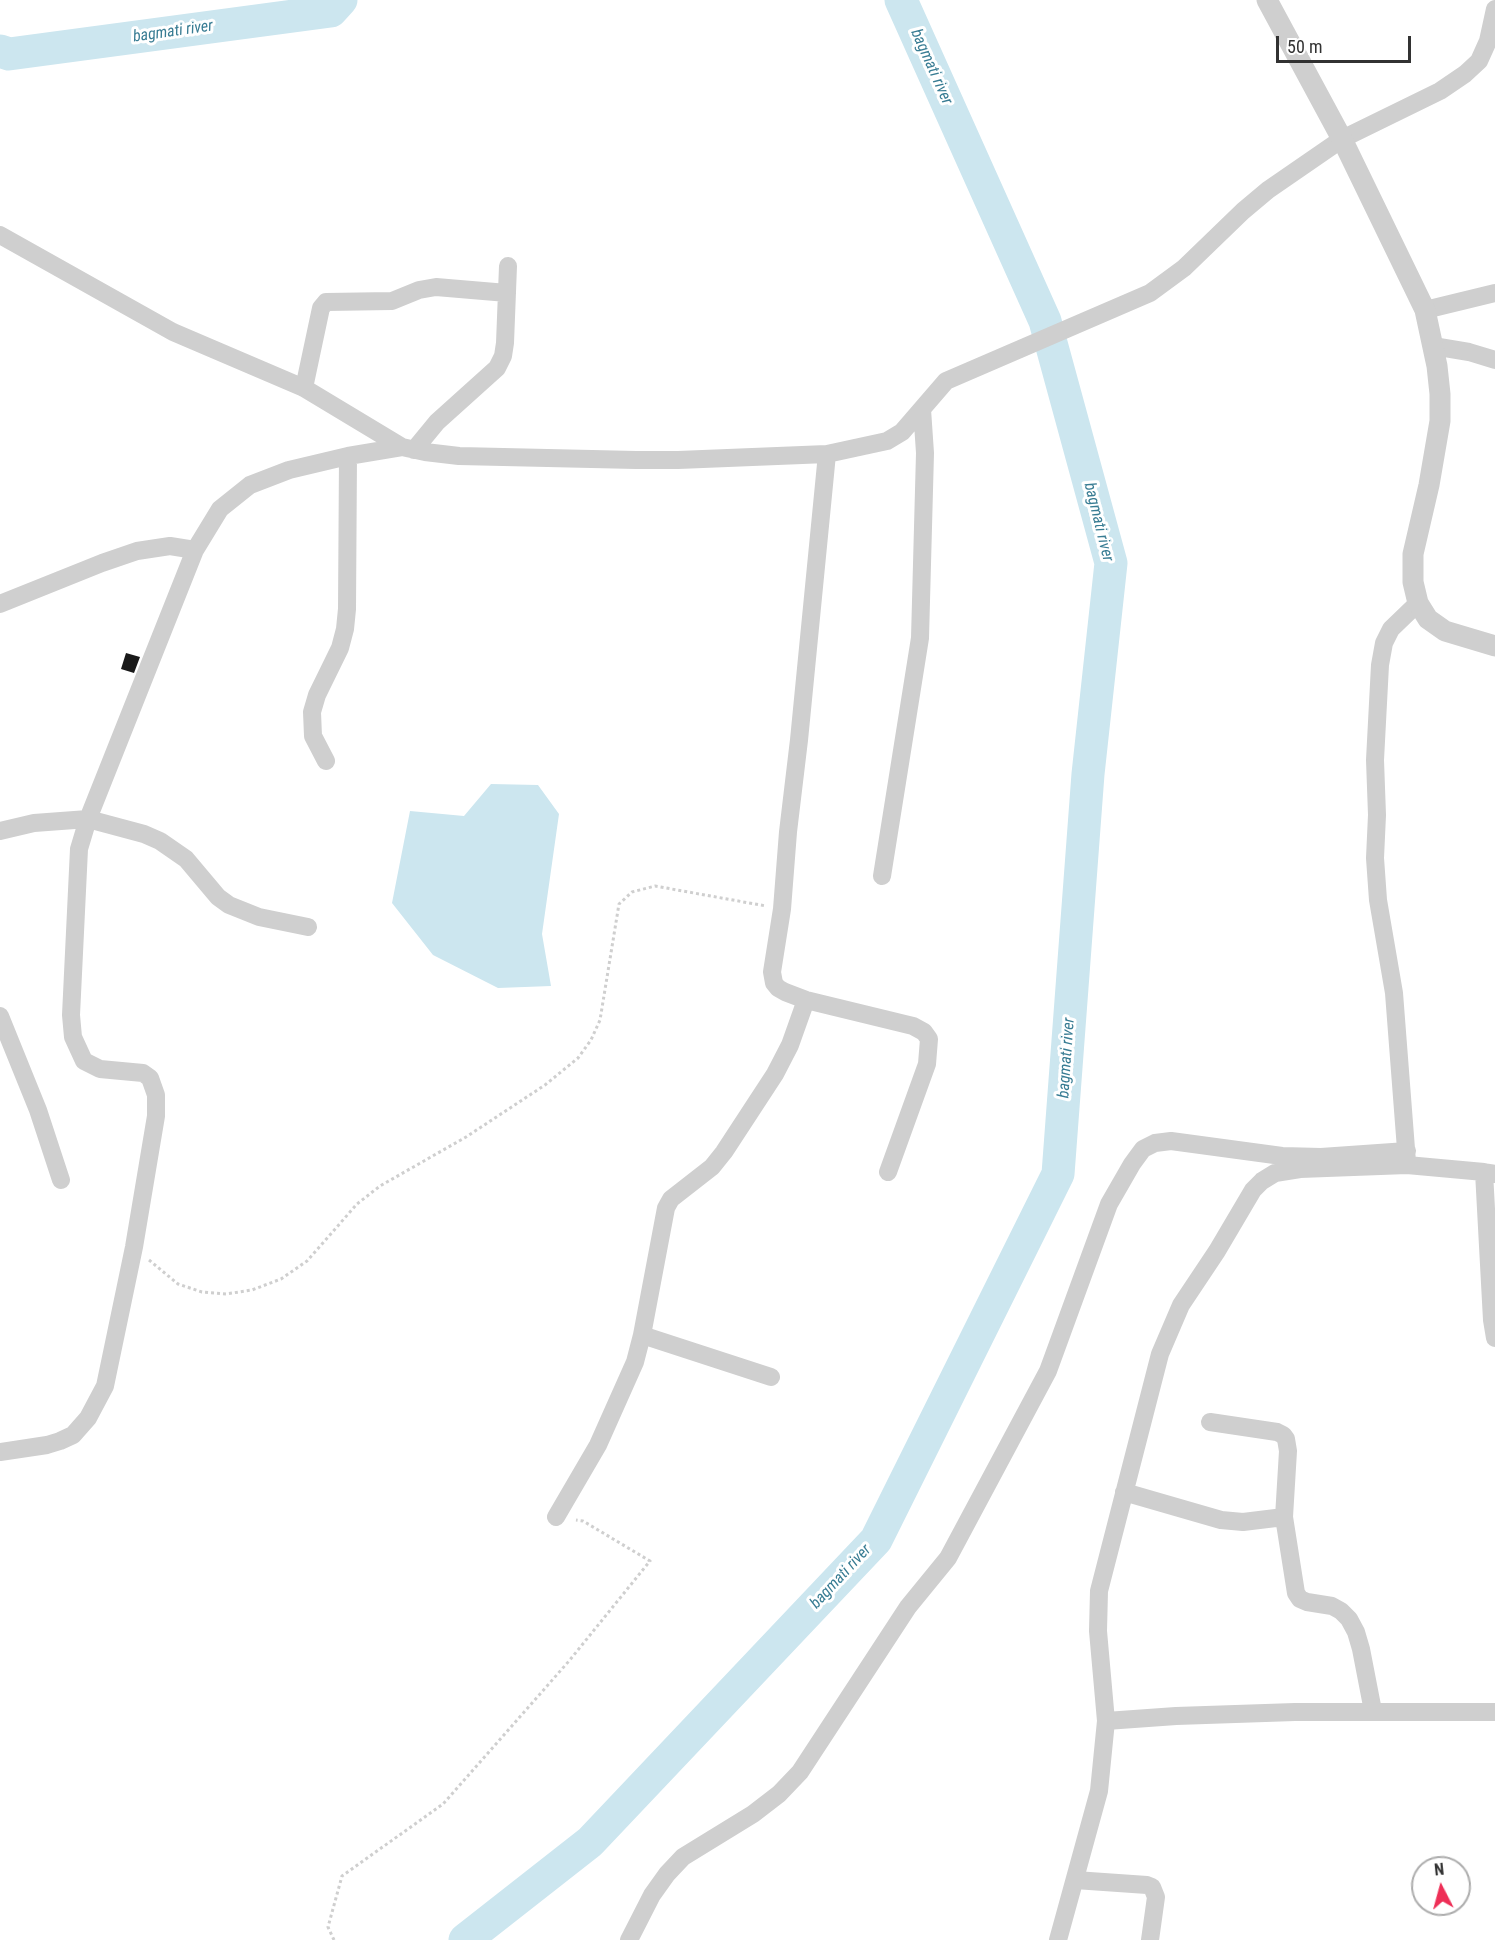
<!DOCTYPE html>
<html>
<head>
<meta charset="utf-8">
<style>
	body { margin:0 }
	#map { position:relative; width:1495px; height:1940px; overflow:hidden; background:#fff; font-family:"Roboto Condensed",sans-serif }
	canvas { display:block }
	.north { position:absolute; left:1411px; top:1856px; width:60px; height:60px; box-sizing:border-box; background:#fff; border:2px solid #adadad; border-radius:50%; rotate:354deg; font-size:16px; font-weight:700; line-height:24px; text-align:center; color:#323232 }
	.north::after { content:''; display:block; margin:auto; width:21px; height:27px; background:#ee2f57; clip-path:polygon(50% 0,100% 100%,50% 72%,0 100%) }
	.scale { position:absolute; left:1276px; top:36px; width:135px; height:27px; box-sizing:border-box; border:3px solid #323232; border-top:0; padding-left:8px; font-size:18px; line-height:21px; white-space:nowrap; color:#323232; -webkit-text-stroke:4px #fff; paint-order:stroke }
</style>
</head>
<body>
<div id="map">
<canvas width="1495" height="1940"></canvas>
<div class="north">N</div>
<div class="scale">50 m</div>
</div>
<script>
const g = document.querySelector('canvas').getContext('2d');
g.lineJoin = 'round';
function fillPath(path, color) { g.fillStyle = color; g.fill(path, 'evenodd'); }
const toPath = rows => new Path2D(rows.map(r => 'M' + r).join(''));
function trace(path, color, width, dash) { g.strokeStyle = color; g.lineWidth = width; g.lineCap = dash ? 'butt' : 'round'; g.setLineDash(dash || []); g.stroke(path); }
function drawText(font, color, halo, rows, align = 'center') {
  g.font = font + ' "Roboto Condensed",sans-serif'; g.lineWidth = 6; g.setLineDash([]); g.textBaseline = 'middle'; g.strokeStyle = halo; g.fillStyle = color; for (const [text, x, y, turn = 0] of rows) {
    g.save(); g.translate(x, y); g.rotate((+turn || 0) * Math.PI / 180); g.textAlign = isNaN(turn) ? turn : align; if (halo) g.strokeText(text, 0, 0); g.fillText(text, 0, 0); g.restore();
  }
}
fillPath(toPath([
	[491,784,538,785,559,814,542,934,551,986,498,988,433,955,392,903,410,811,464,816]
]), '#cce6ef');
trace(toPath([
	[0,51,9,54,331,11,341,0],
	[465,1940,590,1842,876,1540,1058,1174,1088,774,1111,563,1045,321,901,0]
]), '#cce6ef', 33);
fillPath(toPath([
	[126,653,140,657,134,673,121,669]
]), '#191919');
trace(toPath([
	[149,1260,178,1284,202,1292,226,1294,252,1290,281,1279,307,1261,357,1204,380,1186,466,1137,545,1085,578,1058,591,1040,600,1020,619,904,632,892,655,886,766,906],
	[334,1940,328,1927,342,1876,443,1804,569,1661,650,1561,583,1521,576,1520]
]), '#cfcfcf', 3, [3, 3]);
trace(toPath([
	[0,235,173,332,304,388,402,447,425,452,459,456,636,460,678,460,827,454,887,441,902,432,946,381,1150,293,1184,268,1243,211,1268,190,1342,139,1440,91,1465,74,1479,61,1488,41,1495,9],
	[1425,310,1495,293],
	[1433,346,1469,352,1495,360],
	[304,388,321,308,326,302,392,301,419,290,436,287,507,293],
	[414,450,437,422,497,368,503,356,505,343,508,266],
	[827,454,799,740,788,832,782,909,772,972,774,983,778,988,785,992,806,1000,913,1026,924,1032,929,1039,927,1064,888,1172],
	[0,604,102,563,137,551,170,546,195,550],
	[326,761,313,736,312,712,317,695,340,648,345,629,347,609,348,456],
	[0,831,34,823,88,819,144,834,160,841,186,859,218,897,229,905,259,917,308,927],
	[882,876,920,638,925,453,922,409],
	[0,1016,38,1110,61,1180],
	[1407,1162,1394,993,1378,900,1375,858,1377,815,1375,760,1380,665,1384,643,1391,629,1418,603],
	[1484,1172,1492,1320,1495,1338],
	[642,1335,771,1377],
	[1210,1422,1277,1432,1283,1435,1286,1439,1288,1451,1284,1517,1296,1593,1300,1599,1307,1602,1332,1606,1341,1611,1349,1619,1356,1632,1361,1649,1373,1711],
	[0,1452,47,1445,60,1441,73,1435,88,1418,105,1386,134,1247,156,1116,156,1095,150,1078,143,1073,100,1069,84,1061,73,1037,71,1015,79,849,88,819,195,550,220,509,250,485,289,470,348,456,402,447],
	[1124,1492,1221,1520,1243,1522,1284,1517],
	[556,1517,598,1445,635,1362,642,1335,666,1208,671,1199,712,1167,724,1152,775,1074,790,1045,806,1000],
	[1106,1721,1176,1716,1295,1712,1495,1712],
	[1075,1880,1147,1885,1152,1887,1156,1897,1150,1940],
	[629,1940,652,1895,667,1874,683,1857,753,1814,779,1794,800,1772,908,1607,948,1558,1048,1371,1109,1204,1132,1164,1143,1149,1155,1143,1171,1141,1282,1156,1321,1157,1407,1151],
	[1058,1940,1099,1791,1106,1721,1098,1631,1099,1591,1160,1354,1181,1305,1217,1251,1253,1190,1262,1181,1275,1173,1300,1169,1407,1165,1484,1172,1495,1174]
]), '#cfcfcf', 18);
trace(toPath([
	[1267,0,1342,139,1425,310,1437,366,1440,394,1440,421,1429,485,1413,554,1413,582,1418,603,1428,619,1445,631,1495,646]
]), '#cfcfcf', 21);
drawText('italic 16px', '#387c93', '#fff', [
	["bagmati river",173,32,-8],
	["bagmati river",931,67,66],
	["bagmati river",1098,522,76],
	["bagmati river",1067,1058,-86],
	["bagmati river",841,1577,-47]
]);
</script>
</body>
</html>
